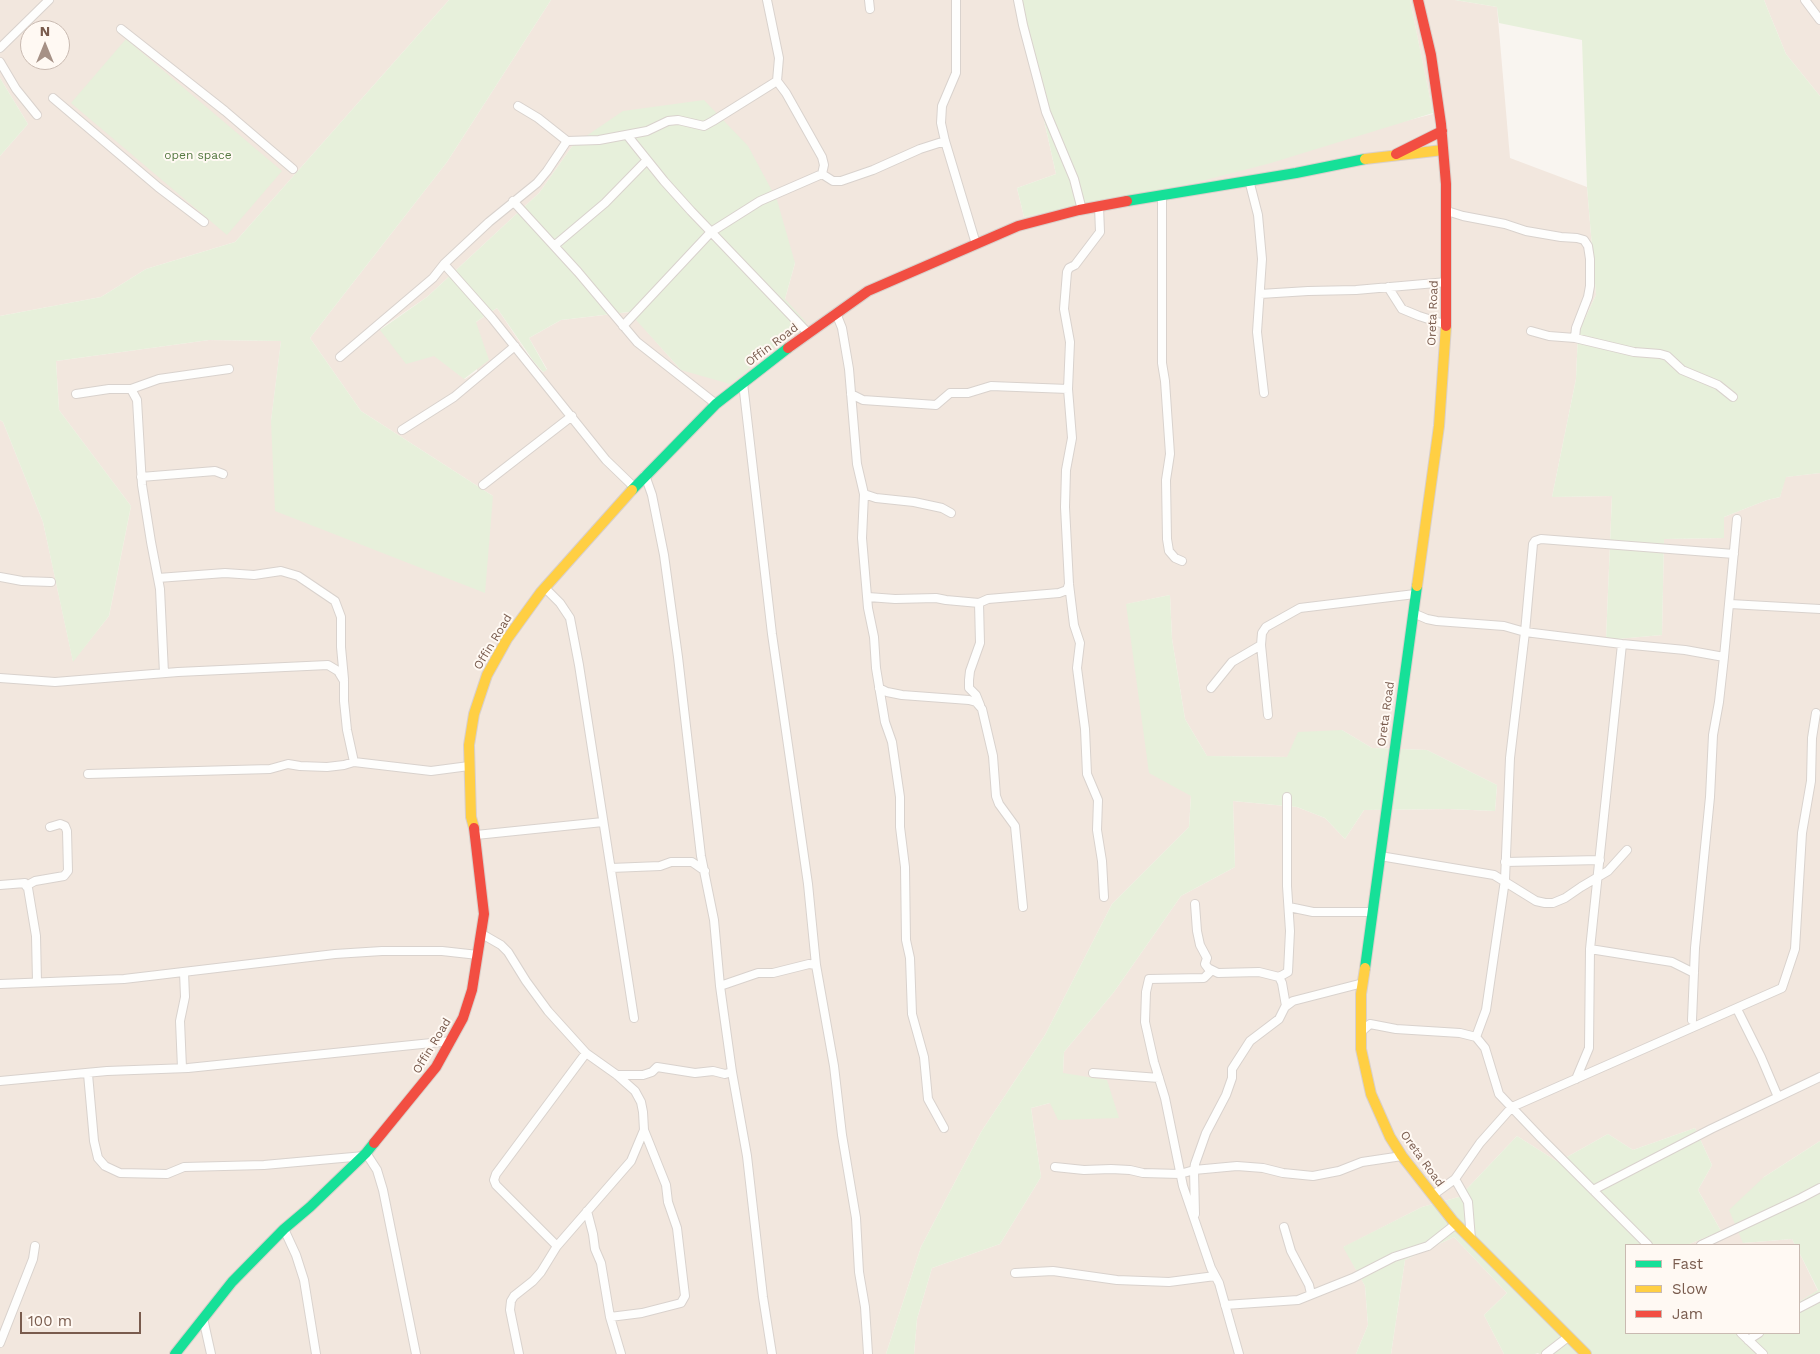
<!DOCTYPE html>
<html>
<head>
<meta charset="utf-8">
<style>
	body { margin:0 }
	#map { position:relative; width:1820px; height:1354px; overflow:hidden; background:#f9f5f0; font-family:"Work Sans",sans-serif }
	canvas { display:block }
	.legend { position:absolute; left:1625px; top:1244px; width:175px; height:90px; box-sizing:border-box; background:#fff9f3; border:1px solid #c9bab1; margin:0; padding:6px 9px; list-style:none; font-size:15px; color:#795b4d }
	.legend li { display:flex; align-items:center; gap:10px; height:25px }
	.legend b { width:25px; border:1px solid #c9bab1 }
	.north { position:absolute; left:20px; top:20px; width:50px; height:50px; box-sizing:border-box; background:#fff9f3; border:1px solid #c9bab1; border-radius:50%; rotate:0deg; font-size:14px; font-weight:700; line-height:20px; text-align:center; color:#795b4d }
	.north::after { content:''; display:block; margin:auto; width:18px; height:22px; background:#a69186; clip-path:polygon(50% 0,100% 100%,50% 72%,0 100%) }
	.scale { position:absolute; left:20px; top:1312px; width:121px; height:22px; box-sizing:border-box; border:2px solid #795b4d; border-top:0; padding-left:6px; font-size:15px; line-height:18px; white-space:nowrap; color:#795b4d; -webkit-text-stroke:4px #fff9f3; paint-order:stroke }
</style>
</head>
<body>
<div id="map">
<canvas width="1820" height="1354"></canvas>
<ul class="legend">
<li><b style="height:6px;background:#16e098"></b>Fast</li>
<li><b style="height:6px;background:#ffcf43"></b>Slow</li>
<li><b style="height:6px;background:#f24e42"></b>Jam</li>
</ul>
<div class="north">N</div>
<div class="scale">100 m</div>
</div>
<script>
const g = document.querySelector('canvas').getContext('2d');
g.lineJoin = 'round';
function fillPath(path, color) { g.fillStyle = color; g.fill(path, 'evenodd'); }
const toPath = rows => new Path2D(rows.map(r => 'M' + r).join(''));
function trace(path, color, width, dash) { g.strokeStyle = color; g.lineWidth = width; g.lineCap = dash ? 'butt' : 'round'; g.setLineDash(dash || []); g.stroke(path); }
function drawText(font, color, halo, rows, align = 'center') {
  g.font = font + ' "Work Sans",sans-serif'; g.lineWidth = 4; g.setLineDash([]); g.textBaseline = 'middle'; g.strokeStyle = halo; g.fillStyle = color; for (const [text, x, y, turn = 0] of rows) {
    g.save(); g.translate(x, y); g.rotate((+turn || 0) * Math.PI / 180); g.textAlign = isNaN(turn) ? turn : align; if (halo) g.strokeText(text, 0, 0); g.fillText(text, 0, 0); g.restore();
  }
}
fillPath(toPath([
	[0,0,449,0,235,242,146,269,101,297,0,316,0,156,28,124,0,78],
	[30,30,60,30,60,60,30,60],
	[551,0,1020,0,1020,12,1056,174,1017,188,1024,217,1433,114,1410,0,1455,0,1497,7,1510,158,1587,187,1596,295,1578,333,1576,379,1552,497,1612,496,1606,640,1662,635,1664,539,1724,538,1724,517,1767,500,1780,497,1785,477,1820,473,1820,1141,1764,1177,1743,1243,1792,1239,1795,1245,1687,1245,1721,1231,1698,1190,1712,1165,1695,1128,1633,1150,1608,1134,1558,1162,1517,1136,1459,1197,1422,1207,1344,1247,1365,1286,1368,1325,1356,1354,914,1354,917,1319,932,1268,1000,1244,1041,1177,1031,1108,1050,1103,1063,1073,1064,1052,1114,992,1181,896,1235,867,1233,801,1297,807,1325,818,1345,839,1364,810,1449,809,1495,811,1497,785,1427,750,1372,748,1342,730,1287,757,1207,756,1185,719,1172,639,1170,595,1127,604,1191,796,1189,827,1112,904,1045,1035,981,1132,921,1247,886,1354,0,1354,0,420,3,422,43,522,73,661,109,616,131,506,59,410,56,361,209,340,281,341,271,421,493,496,361,411,310,338,447,162],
	[573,145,795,263,785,299,681,370,630,312,561,320,529,338,547,369,543,372,533,362,497,308,476,322,477,371,465,379,434,355,380,329,427,297,539,193],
	[1764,0,1820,0,1820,96,1786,54],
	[1454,1237,1507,1293,1484,1315,1504,1354,1391,1354,1405,1260],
	[1799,1252,1818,1291,1799,1302]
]), '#f2e7de');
fillPath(toPath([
	[449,0,551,0,447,162,310,338,361,411,493,496,485,593,275,511,271,421,281,341,209,340,56,361,59,410,131,506,109,616,73,662,43,522,3,422,0,420,0,316,101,297,146,269,235,242],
	[1020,0,1410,0,1433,113,1271,163,1194,183,1024,217,1017,188,1056,174,1020,12],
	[1455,0,1764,0,1786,54,1820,96,1820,473,1786,477,1780,497,1767,500,1724,517,1724,538,1664,539,1662,635,1606,640,1612,496,1552,497,1576,379,1578,333,1596,295,1587,187,1582,40,1499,23,1497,7],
	[126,39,282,171,227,235,71,103],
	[0,78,28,124,0,156],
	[704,100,748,146,777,200,795,263,785,299,806,322,730,384,681,370,629,312,561,320,529,338,547,370,543,372,534,362,497,308,476,322,489,360,464,379,434,356,406,364,380,330,427,297,539,193,573,145,623,111],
	[1170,595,1172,639,1185,719,1207,756,1287,757,1298,732,1342,730,1372,748,1427,750,1497,785,1495,811,1449,809,1364,810,1345,839,1325,818,1297,807,1233,801,1235,867,1181,896,1114,992,1064,1052,1063,1073,1107,1080,1119,1118,1058,1120,1050,1103,1031,1108,1041,1177,1000,1244,932,1268,917,1319,914,1354,886,1354,921,1247,981,1132,1045,1035,1112,904,1189,827,1191,796,1149,773,1126,604],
	[1695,1128,1712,1165,1698,1190,1721,1231,1687,1245,1626,1245,1626,1333,1799,1333,1799,1302,1818,1290,1799,1252,1799,1245,1795,1245,1792,1239,1743,1243,1729,1210,1764,1177,1820,1141,1820,1354,1539,1354,1538,1353,1535,1354,1504,1354,1484,1315,1507,1293,1454,1237,1405,1260,1391,1354,1356,1354,1368,1325,1365,1286,1343,1247,1422,1207,1459,1197,1517,1136,1558,1162,1608,1134,1633,1150]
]), '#e7f0db');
const street = toPath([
	[869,0,870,9],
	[956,0,956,73,942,106,941,123,945,141,976,244],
	[1018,0,1023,25,1046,112,1074,179,1082,210],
	[1805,0,1820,20],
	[121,29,225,111,293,169],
	[0,48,49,0],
	[0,62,16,89,37,115],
	[53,98,158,187,204,222],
	[518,106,538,118,567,141,599,140,647,131,668,121,678,120,704,126,713,121,777,81],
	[627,135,664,181,691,211,808,333],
	[822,174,833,181,841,181,873,170,920,149,945,141],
	[1249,180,1258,215,1262,259,1257,332,1264,393],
	[1162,195,1162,363,1165,381,1170,454,1166,480,1167,539,1169,551,1175,558,1182,561],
	[513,201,578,272,637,342,716,404],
	[1099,206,1100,232,1075,265,1069,268,1067,272,1064,309,1070,342,1068,389,1072,438,1066,470,1065,507,1069,584,1074,625,1080,643,1077,668,1085,729,1087,774,1098,800,1097,830,1102,861,1104,897],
	[1447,211,1463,216,1505,224,1526,231,1561,237,1577,238,1584,240,1588,246,1590,259,1590,286,1588,297,1576,328,1575,338],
	[554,246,605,203,647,160],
	[444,264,492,318,606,460,634,487],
	[1388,287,1402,309,1419,316,1447,325],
	[1260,294,1308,291,1356,290,1447,282],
	[836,313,842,328,849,369,857,464,864,494,862,538,868,608,874,637,876,668,885,722,892,742,900,797,900,827,905,867,906,940,910,958,912,1014,924,1057,928,1099,944,1128],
	[623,326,711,232,760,201,822,174,824,165,822,157,786,93,777,81,779,58,767,0],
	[1531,331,1549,336,1575,338,1634,352,1660,354,1667,356,1682,370,1718,385,1733,397],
	[340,357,433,278,444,264,489,222,537,183,547,171,567,141],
	[743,383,772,634,808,884,816,965,834,1066,842,1135,856,1218,859,1272,865,1307,868,1354],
	[131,389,159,379,229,369],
	[76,394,109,389,131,389,137,400,142,485,151,542,160,589,164,673],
	[851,394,863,400,936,405,950,393,968,393,991,386,1068,389],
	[402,430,454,397,515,346],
	[645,475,652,495,664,555,678,657,701,856,714,920,720,986],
	[141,477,215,471,223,474],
	[483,485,572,416],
	[864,494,876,498,914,502,942,508,951,513],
	[0,577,22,581,51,582],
	[158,578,225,573,254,575,281,571,298,576,335,601,341,617,341,647,344,679],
	[545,588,560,603,570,618,579,665,634,1018],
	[868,597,895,599,936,598,946,600,979,603,988,599,1059,593,1067,590,1069,584],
	[979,603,980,643,970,671,969,680,969,688,976,695,980,705],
	[1730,604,1820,609],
	[1413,613,1427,619,1437,621,1504,626,1525,632,1622,644,1685,650,1724,657],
	[0,678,55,682,178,672,328,665,338,671,344,681,344,701,347,730,354,762],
	[879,688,887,692,902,695,969,700,976,702,982,709,993,756,996,796,999,804,1015,826,1023,907],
	[1211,688,1232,662,1261,645],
	[1268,715,1261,645,1262,633,1266,627,1300,608,1415,594],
	[88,774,270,769,288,764,300,766,327,767,344,765,354,762,431,771,469,766],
	[476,835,603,822],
	[1380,856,1494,875,1536,901,1545,903,1553,903,1565,898,1581,887,1608,871,1627,850],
	[1505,862,1600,860],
	[611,868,660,866,671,862,692,862,705,871],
	[0,885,25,883,28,888,36,936,37,982],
	[26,886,35,881,64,876,68,871,67,831,65,826,60,824,50,827],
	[1195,904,1197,931,1200,945,1207,958,1205,964,1208,968,1218,973,1259,972,1279,977,1282,983,1286,1006],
	[1289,907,1313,912,1372,912],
	[482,934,501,945,508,952,526,981,548,1011,586,1053,617,1075,635,1091,641,1102,643,1112,644,1130,631,1161,557,1246,541,1272,533,1281,514,1296,511,1301,510,1310,519,1354],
	[1590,949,1672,962,1694,973],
	[1211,971,1204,978,1149,979,1146,992,1145,1022,1154,1062,1165,1098,1183,1186,1211,1268,1219,1283,1239,1354],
	[1279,977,1288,972,1290,931,1287,886,1287,797],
	[0,984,124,979,335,954,382,951,442,951,478,955],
	[1737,1009,1761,1057,1778,1097],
	[1692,1020,1695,948,1710,797,1713,735,1719,702,1724,657,1737,519],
	[1361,1032,1370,1024,1396,1029,1460,1033,1476,1037,1485,1048,1499,1094,1541,1138,1648,1245],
	[1476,1037,1486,1010,1505,880,1510,758,1525,632,1533,544,1535,541,1541,539,1734,554],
	[182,1068,180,1021,185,997,184,972],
	[732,1072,720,986,758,973,773,973,809,964,816,965],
	[1093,1073,1159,1078],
	[88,1074,94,1141,98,1158,105,1166,120,1173,167,1174,184,1167,264,1165,364,1156],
	[617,1075,643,1075,652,1072,657,1067,695,1073,713,1071,725,1074,732,1072,747,1156,763,1297,772,1354],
	[1576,1079,1589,1048,1590,949,1622,644],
	[0,1081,107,1071,188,1068,451,1041],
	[366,1153,377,1170,383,1190,416,1354],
	[1055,1167,1084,1170,1111,1169,1130,1170,1143,1173,1180,1174,1194,1170,1237,1166,1263,1168,1283,1173,1313,1176,1339,1171,1362,1162,1402,1156],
	[1455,1179,1468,1202,1471,1239],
	[1593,1190,1711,1129,1820,1077],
	[1433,1195,1455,1179,1480,1143,1512,1107,1782,988,1795,949,1802,833,1811,781,1812,738,1816,713],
	[587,1211,593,1234,595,1249,601,1263,610,1317,621,1354],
	[1195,1214,1194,1170,1195,1164,1206,1133,1226,1095,1232,1078,1232,1069,1250,1041,1279,1019,1285,1007,1293,1001,1363,983],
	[1284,1227,1291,1251,1309,1285,1311,1294],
	[284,1229,296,1255,304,1280,316,1354],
	[1701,1245,1801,1198,1820,1188],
	[557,1246,496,1185,494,1180,496,1174,586,1053],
	[1015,1273,1053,1271,1117,1280,1169,1282,1215,1276],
	[1225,1305,1298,1300,1353,1278,1394,1257,1428,1246,1456,1224],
	[1799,1308,1820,1297],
	[610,1317,642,1313,681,1303,685,1296,677,1228,668,1202,666,1185,644,1130],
	[203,1318,211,1354],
	[1741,1333,1763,1354],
	[1748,1340,1759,1333],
	[0,1343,33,1259,35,1246],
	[1546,1354,1568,1337]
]);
const fast = toPath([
	[1127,201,1296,173,1365,159],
	[632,490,716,404,788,348],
	[1365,968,1417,586],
	[175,1354,232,1282,284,1229,310,1207,366,1153,374,1143]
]);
const slow = toPath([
	[1365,159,1443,150],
	[1417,586,1439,426,1446,326],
	[474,828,471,817,469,745,474,714,487,675,507,639,541,592,632,490],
	[1365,968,1361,994,1361,1049,1371,1094,1390,1137,1402,1156,1453,1221,1586,1354]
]);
const jam = toPath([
	[1418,0,1431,55,1441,124,1446,184,1446,326],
	[1396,154,1442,131],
	[788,348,868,291,1018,226,1079,210,1127,201],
	[374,1143,436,1067,463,1018,472,990,484,914,474,828]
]);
trace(street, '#d9d2cd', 10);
trace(fast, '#d9d0cb', 12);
trace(slow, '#d9d0cb', 12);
trace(jam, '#d9d0cb', 12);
trace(street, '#fefefd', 8);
trace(fast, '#16e098', 10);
trace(slow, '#ffcf43', 10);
trace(jam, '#f24e42', 10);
drawText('12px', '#557942', '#fff9f3', [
	["open space",198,155]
]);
drawText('12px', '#795b4d', '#fff9f3', [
	["Oreta Road",1433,313,-88],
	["Offin Road",772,345,-37],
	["Offin Road",493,642,-59],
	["Oreta Road",1386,714,-82],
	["Offin Road",432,1046,-59],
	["Oreta Road",1422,1159,54]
]);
</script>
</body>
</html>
